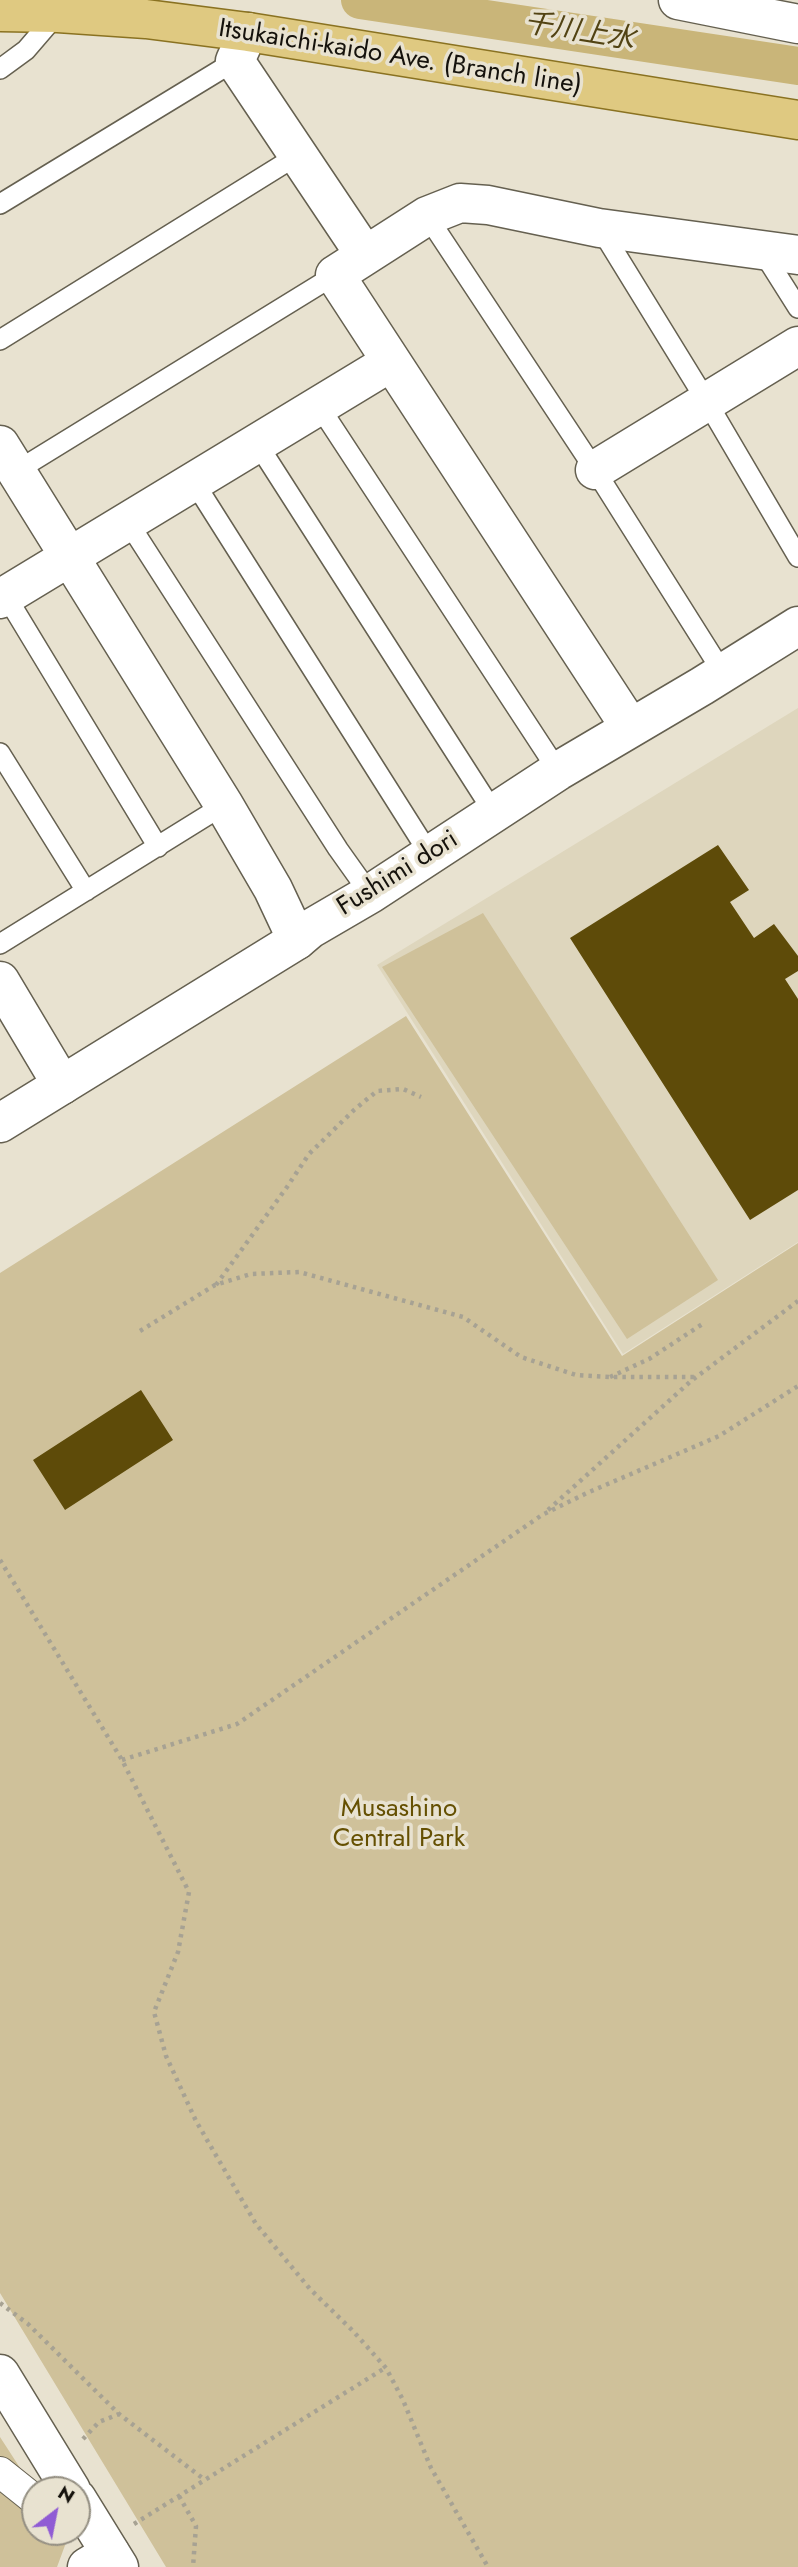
<!DOCTYPE html>
<html>
<head>
<meta charset="utf-8">
<style>
	body { margin:0 }
	#map { position:relative; width:798px; height:2567px; overflow:hidden; background:#e8e2d0; font-family:Jost,sans-serif }
	canvas { display:block }
	.north { position:absolute; left:21px; top:2476px; width:70px; height:70px; box-sizing:border-box; background:#e8e2d0; border:2px solid #948f82; border-radius:50%; rotate:32deg; font-size:19px; font-weight:700; line-height:28px; text-align:center; color:#15120c }
	.north::after { content:''; display:block; margin:auto; width:24px; height:32px; background:#905bd4; clip-path:polygon(50% 0,100% 100%,50% 72%,0 100%) }
</style>
</head>
<body>
<div id="map">
<canvas width="798" height="2567"></canvas>
<div class="north">N</div>
</div>
<script>
const g = document.querySelector('canvas').getContext('2d');
g.lineJoin = 'round';
function fillPath(path, color) { g.fillStyle = color; g.fill(path, 'evenodd'); }
const toPath = rows => new Path2D(rows.map(r => 'M' + r).join(''));
function trace(path, color, width, dash) { g.strokeStyle = color; g.lineWidth = width; g.lineCap = dash ? 'butt' : 'round'; g.setLineDash(dash || []); g.stroke(path); }
function drawText(font, color, halo, rows, align = 'center') {
  g.font = font + ' Jost,"Noto Sans JP",sans-serif'; g.lineWidth = 7; g.setLineDash([]); g.textBaseline = 'middle'; g.strokeStyle = halo; g.fillStyle = color; for (const [text, x, y, turn = 0] of rows) {
    g.save(); g.translate(x, y); g.rotate((+turn || 0) * Math.PI / 180); g.textAlign = isNaN(turn) ? turn : align; if (halo) g.strokeText(text, 0, 0); g.fillText(text, 0, 0); g.restore();
  }
}
fillPath(toPath([
	[798,708,798,1242,623,1354,377,965]
]), '#ded6bd');
fillPath(toPath([
	[483,913,718,1280,627,1339,382,967],
	[406,1016,622,1356,798,1243,798,2567,166,2567,0,2293,0,1273],
	[0,2437,35,2491,35,2532,62,2532,67,2540,57,2567,0,2567]
]), '#cfc19a');
trace(toPath([
	[360,0,798,66]
]), '#c9b579', 38);
fillPath(toPath([
	[718,845,749,890,730,902,754,938,774,924,798,956,798,971,785,979,798,999,798,1190,750,1220,570,938],
	[141,1390,173,1440,65,1510,33,1460]
]), '#5e4b09');
const service = toPath([
	[0,69,26,50,57,14],
	[0,204,235,61],
	[427,216,595,470,723,673],
	[600,228,707,402,798,557],
	[762,251,798,308],
	[0,340,298,155],
	[319,406,558,771],
	[257,443,494,813],
	[10,475,335,275],
	[194,482,430,855],
	[128,522,338,849,370,894],
	[6,596,158,847],
	[0,753,86,891],
	[0,944,224,805]
]);
const pedestrian = toPath([
	[0,2472,35,2500]
]);
const minor = toPath([
	[678,0,798,24],
	[248,32,235,61,365,255],
	[0,445,224,805,273,889,297,940],
	[595,470,798,346],
	[0,599,391,362],
	[630,727,335,275,427,216,460,203,488,205,599,228,798,255],
	[0,981,62,1085],
	[87,2567,110,2553]
]);
const tertiary = toPath([
	[0,1123,297,940,310,929,370,894,558,771,702,686,798,626],
	[0,2374,71,2490],
	[77,2499,119,2567]
]);
const primary = toPath([
	[0,12,58,13,146,19,248,32,798,120]
]);
trace(service, '#656050', 22);
trace(pedestrian, '#656050', 32);
trace(minor, '#656050', 41);
trace(tertiary, '#656050', 41);
trace(primary, '#8a7221', 41);
trace(toPath([
	[216,1285,287,1187,309,1154,354,1110,377,1091,403,1089,421,1097],
	[140,1331,215,1285,251,1274,299,1272,463,1317,521,1357,576,1375,609,1377,697,1377],
	[610,1377,649,1359,704,1323],
	[548,1510,691,1381,798,1301],
	[0,1560,122,1760,189,1892,178,1952,154,2012,166,2056,196,2121,256,2224,310,2289,353,2331,386,2368,403,2400,431,2468,488,2567],
	[122,1760,237,1724,542,1515,587,1493,719,1436,798,1386],
	[0,2303,28,2324,119,2414,205,2480],
	[83,2439,99,2422,119,2414],
	[179,2496,196,2526,193,2567],
	[134,2524,385,2368]
]), '#a7a293', 4.5, [3.5, 5]);
trace(service, '#fff', 19);
trace(pedestrian, '#fff', 30);
trace(minor, '#fff', 38);
trace(tertiary, '#fff', 38);
trace(primary, '#dfc981', 38);
drawText('26px', '#15120c', '#e8e2d0', [
	["Itsukaichi-kaido Ave. (Branch line)",400,58,9],
	["Fushimi dori",398,874,-32]
]);
drawText('26px', '#655002', '#e8e2d0', [
	["Musashino",399,1810],
	["Central Park",399,1840]
]);
drawText('italic 28px', '#524313', '#e8e2d0', [
	["千川上水",579,33,9]
]);
</script>
</body>
</html>
